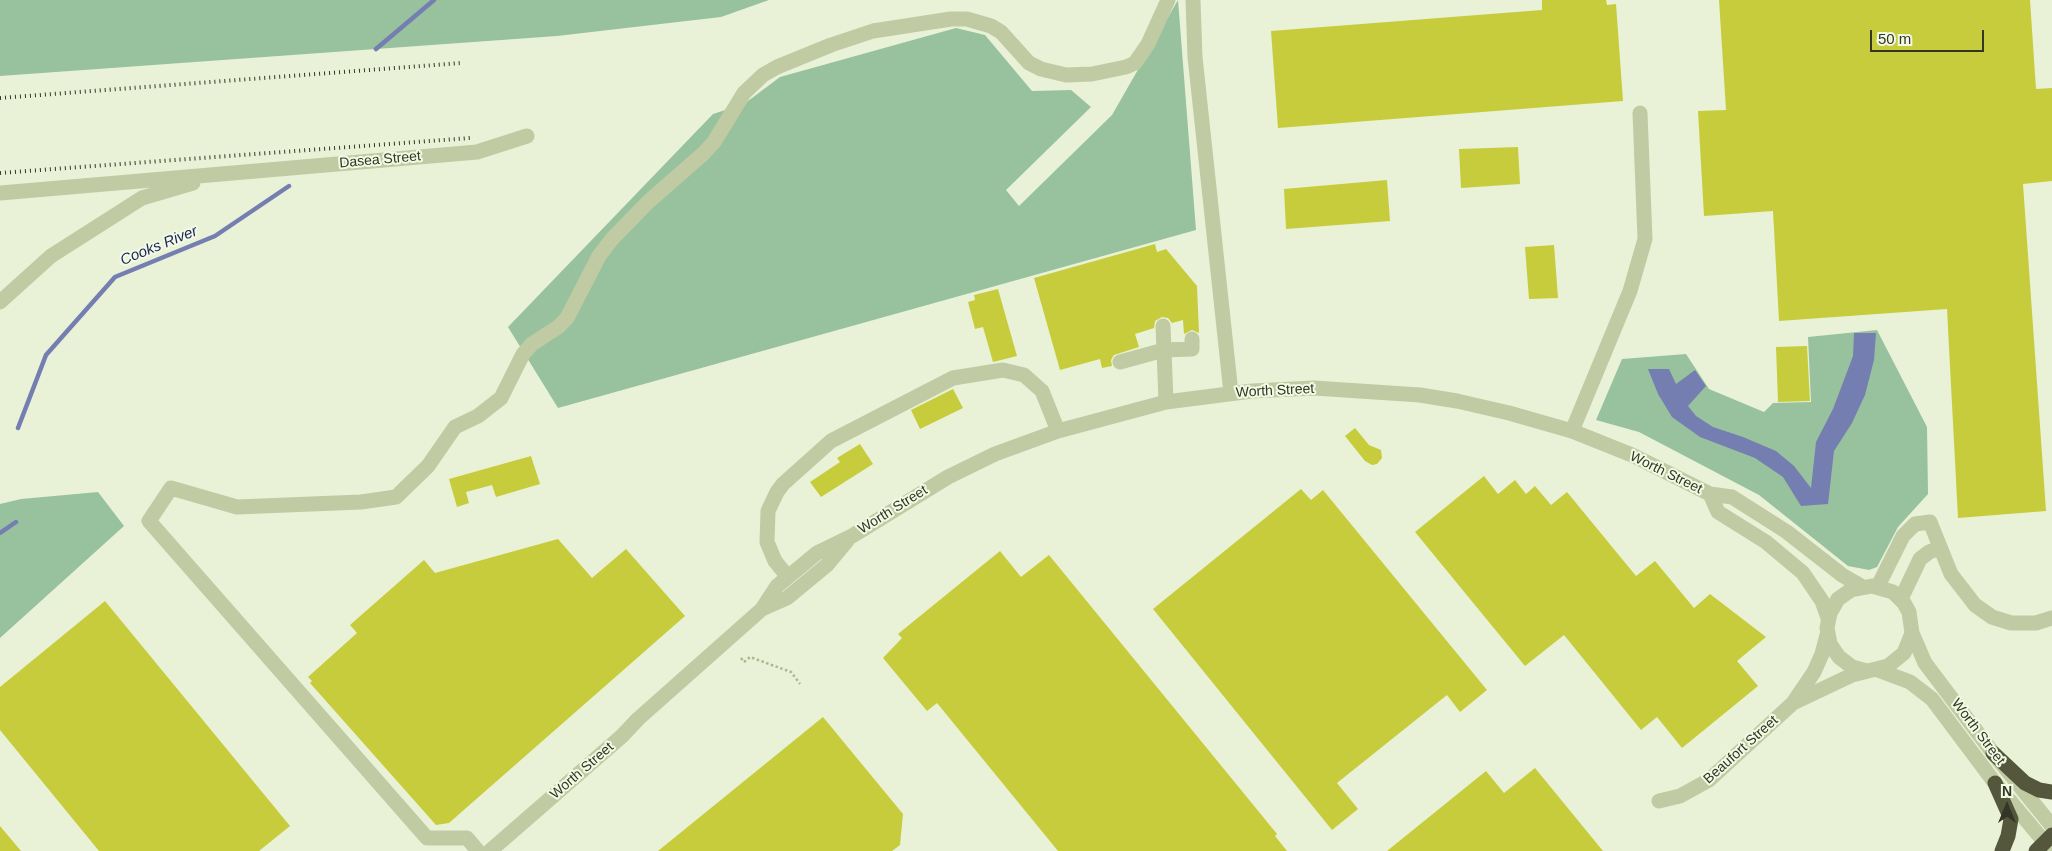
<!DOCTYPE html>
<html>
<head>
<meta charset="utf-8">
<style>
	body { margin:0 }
	#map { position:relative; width:2052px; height:851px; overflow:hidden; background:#e9f2d7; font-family:Arial,sans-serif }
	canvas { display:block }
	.north { position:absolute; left:1982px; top:781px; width:50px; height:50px; -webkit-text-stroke:4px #f2fae4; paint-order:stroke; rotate:0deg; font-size:14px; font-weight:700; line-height:20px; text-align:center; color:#333525 }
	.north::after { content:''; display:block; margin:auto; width:18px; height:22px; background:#333525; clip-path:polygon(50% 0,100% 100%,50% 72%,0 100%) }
	.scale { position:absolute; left:1870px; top:30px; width:114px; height:22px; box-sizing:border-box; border:2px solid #333525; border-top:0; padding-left:6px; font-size:15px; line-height:18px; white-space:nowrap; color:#333525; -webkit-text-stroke:4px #f2fae4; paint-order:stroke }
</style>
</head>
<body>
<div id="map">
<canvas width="2052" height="851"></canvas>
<div class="north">N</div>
<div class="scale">50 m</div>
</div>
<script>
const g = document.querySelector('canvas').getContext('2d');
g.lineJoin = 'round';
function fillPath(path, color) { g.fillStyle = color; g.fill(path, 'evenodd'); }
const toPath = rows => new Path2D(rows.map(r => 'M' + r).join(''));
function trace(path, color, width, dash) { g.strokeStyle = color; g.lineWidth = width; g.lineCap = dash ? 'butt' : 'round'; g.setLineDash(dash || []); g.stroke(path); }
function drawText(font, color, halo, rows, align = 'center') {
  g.font = font + ' Arial,sans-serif'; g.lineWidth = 4; g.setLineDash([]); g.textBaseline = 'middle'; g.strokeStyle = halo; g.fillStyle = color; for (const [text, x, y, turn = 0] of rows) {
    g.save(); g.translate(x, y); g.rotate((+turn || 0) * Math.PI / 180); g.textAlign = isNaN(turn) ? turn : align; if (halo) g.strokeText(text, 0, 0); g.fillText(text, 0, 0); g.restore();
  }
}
fillPath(toPath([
	[0,0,769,0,721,17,557,36,0,76],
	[1178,0,1196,230,558,408,508,327,713,114,744,104,780,77,956,28,985,35,1032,91,1071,90,1091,107,1006,190,1019,206,1112,115],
	[1877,330,1927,427,1928,494,1898,527,1877,567,1869,570,1848,566,1759,495,1639,432,1596,420,1622,359,1686,354,1709,389,1764,412,1773,403,1811,402,1808,337],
	[98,492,124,526,0,638,0,504,21,499]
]), '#97c29d');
fillPath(toPath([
	[1854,333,1876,333,1874,360,1865,395,1852,423,1834,451,1828,504,1801,506,1783,477,1755,458,1700,437,1672,417,1658,394,1648,369,1669,369,1676,384,1695,370,1706,386,1688,406,1696,416,1713,427,1743,437,1776,451,1794,466,1811,488,1816,442,1833,409,1853,356]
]), '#757eb1');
trace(toPath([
	[376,49,434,0],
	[18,428,46,355,115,277,215,236,289,186],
	[0,533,16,522]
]), '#757eb1', 4.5);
fillPath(toPath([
	[1542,0,1606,0,1607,5,1616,4,1623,101,1278,128,1271,31,1542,10],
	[1719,0,2030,0,2036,89,2052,88,2052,181,2023,184,2046,511,1958,518,1947,309,1779,321,1773,211,1704,216,1698,111,1726,110],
	[1518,147,1520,184,1461,188,1459,149],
	[1387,180,1390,221,1286,229,1284,189],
	[1155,244,1157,252,1166,249,1197,286,1199,333,1192,330,1184,334,1183,320,1172,323,1168,318,1162,317,1155,321,1154,328,1135,334,1139,347,1114,355,1111,360,1112,366,1102,368,1100,359,1060,370,1034,278],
	[1554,245,1558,298,1529,299,1525,247],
	[998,289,1017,356,993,362,983,327,975,329,968,302,975,300,974,295],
	[1807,346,1810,401,1778,402,1776,347],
	[953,389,963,408,920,429,911,410],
	[1355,428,1369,445,1381,450,1382,458,1377,464,1372,465,1365,461,1345,436],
	[860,444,873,464,821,497,810,482,840,462,837,458],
	[531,456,540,484,496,497,492,485,466,492,469,503,457,507,449,479],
	[1484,476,1498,494,1515,480,1526,494,1535,486,1551,505,1567,492,1636,576,1655,561,1694,608,1710,594,1766,637,1737,661,1758,686,1682,748,1657,717,1641,730,1564,635,1525,666,1415,532],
	[1301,489,1311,500,1323,490,1487,690,1460,712,1447,695,1337,783,1358,809,1332,830,1153,609],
	[558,539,592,578,626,549,685,616,449,823,436,825,310,683,312,681,308,677,357,633,350,625,424,560,435,573],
	[1000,551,1021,577,1049,555,1277,834,1275,836,1287,851,1058,851,937,703,927,711,883,658,902,638,898,634],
	[105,601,290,826,259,851,99,851,0,730,0,687],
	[823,717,903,814,900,845,892,851,658,851],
	[1535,768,1603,851,1387,851,1486,771,1504,793],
	[0,826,21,851,0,851]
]), '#c6cc3b');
trace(toPath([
	[741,658,744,662,750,657,791,672,800,684]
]), '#adb68d', 2.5, [2.5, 2.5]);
trace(toPath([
	[1193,0,1195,57,1231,393],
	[0,193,477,152,527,136],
	[0,302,51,256,142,198,193,183],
	[1120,362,1164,350,1163,326],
	[1166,402,1164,350,1192,349,1192,339],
	[1572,431,1630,291,1645,239,1640,113],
	[1710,494,1718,512,1766,542,1803,573,1822,601,1828,618],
	[788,577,775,561,767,542,768,511,777,492,783,484,831,441,953,378,1003,370,1024,375,1042,391,1058,431],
	[1878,586,1903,536,1915,524,1930,522,1951,574,1975,605,1992,617,2011,623,2036,623,2052,618],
	[1901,599,1920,559,1929,552,1940,548],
	[762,609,787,598,827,565,847,541],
	[1912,633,1925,663,1993,753,2052,826],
	[1878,670,1910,682,1932,699,1995,783,2052,851],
	[1793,703,1852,675,1888,666,1904,653,1912,633,1909,612,1904,603,1893,592,1872,586,1851,590,1838,599,1830,613,1827,628,1830,644,1839,657,1852,667,1867,671],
	[1659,801,1680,796,1709,780,1793,703,1814,672,1822,654,1827,635],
	[478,851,467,838,427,838,149,521,171,488,237,507,361,502,396,497,428,466,455,427,478,416,501,398,523,354,532,344,558,327,567,318,599,256,612,239,648,202,704,153,714,142,744,93,763,75,777,67,831,45,873,31,951,19,967,19,991,26,1001,32,1029,63,1041,69,1066,75,1092,74,1126,67,1135,63,1148,44,1168,0],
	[490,851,622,736,638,719,762,609,777,586,817,553,852,536,948,477,995,454,1058,431,1166,402,1252,391,1314,388,1420,395,1457,401,1509,413,1572,431,1632,455,1710,494,1732,497,1787,532,1842,575,1861,586]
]), '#c0cba3', 15);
trace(toPath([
	[1993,753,2025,783,2039,790,2052,792],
	[1995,783,2011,819,2008,836,2002,851],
	[2036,851,2052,835]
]), '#54573c', 15);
trace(toPath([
	[0,98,461,63],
	[0,173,470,138]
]), '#333525', 4, [1, 4]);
drawText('14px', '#333525', '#f2fae4', [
	["Dasea Street",380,160,-5],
	["Worth Street",1275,391,-3],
	["Worth Street",1666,473,26],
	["Worth Street",893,510,-32],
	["Worth Street",1978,732,53],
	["Beaufort Street",1741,750,-42],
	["Worth Street",582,771,-41]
]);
drawText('italic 15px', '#192159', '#f2fae4', [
	["Cooks River",159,246,-22]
]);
</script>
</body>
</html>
